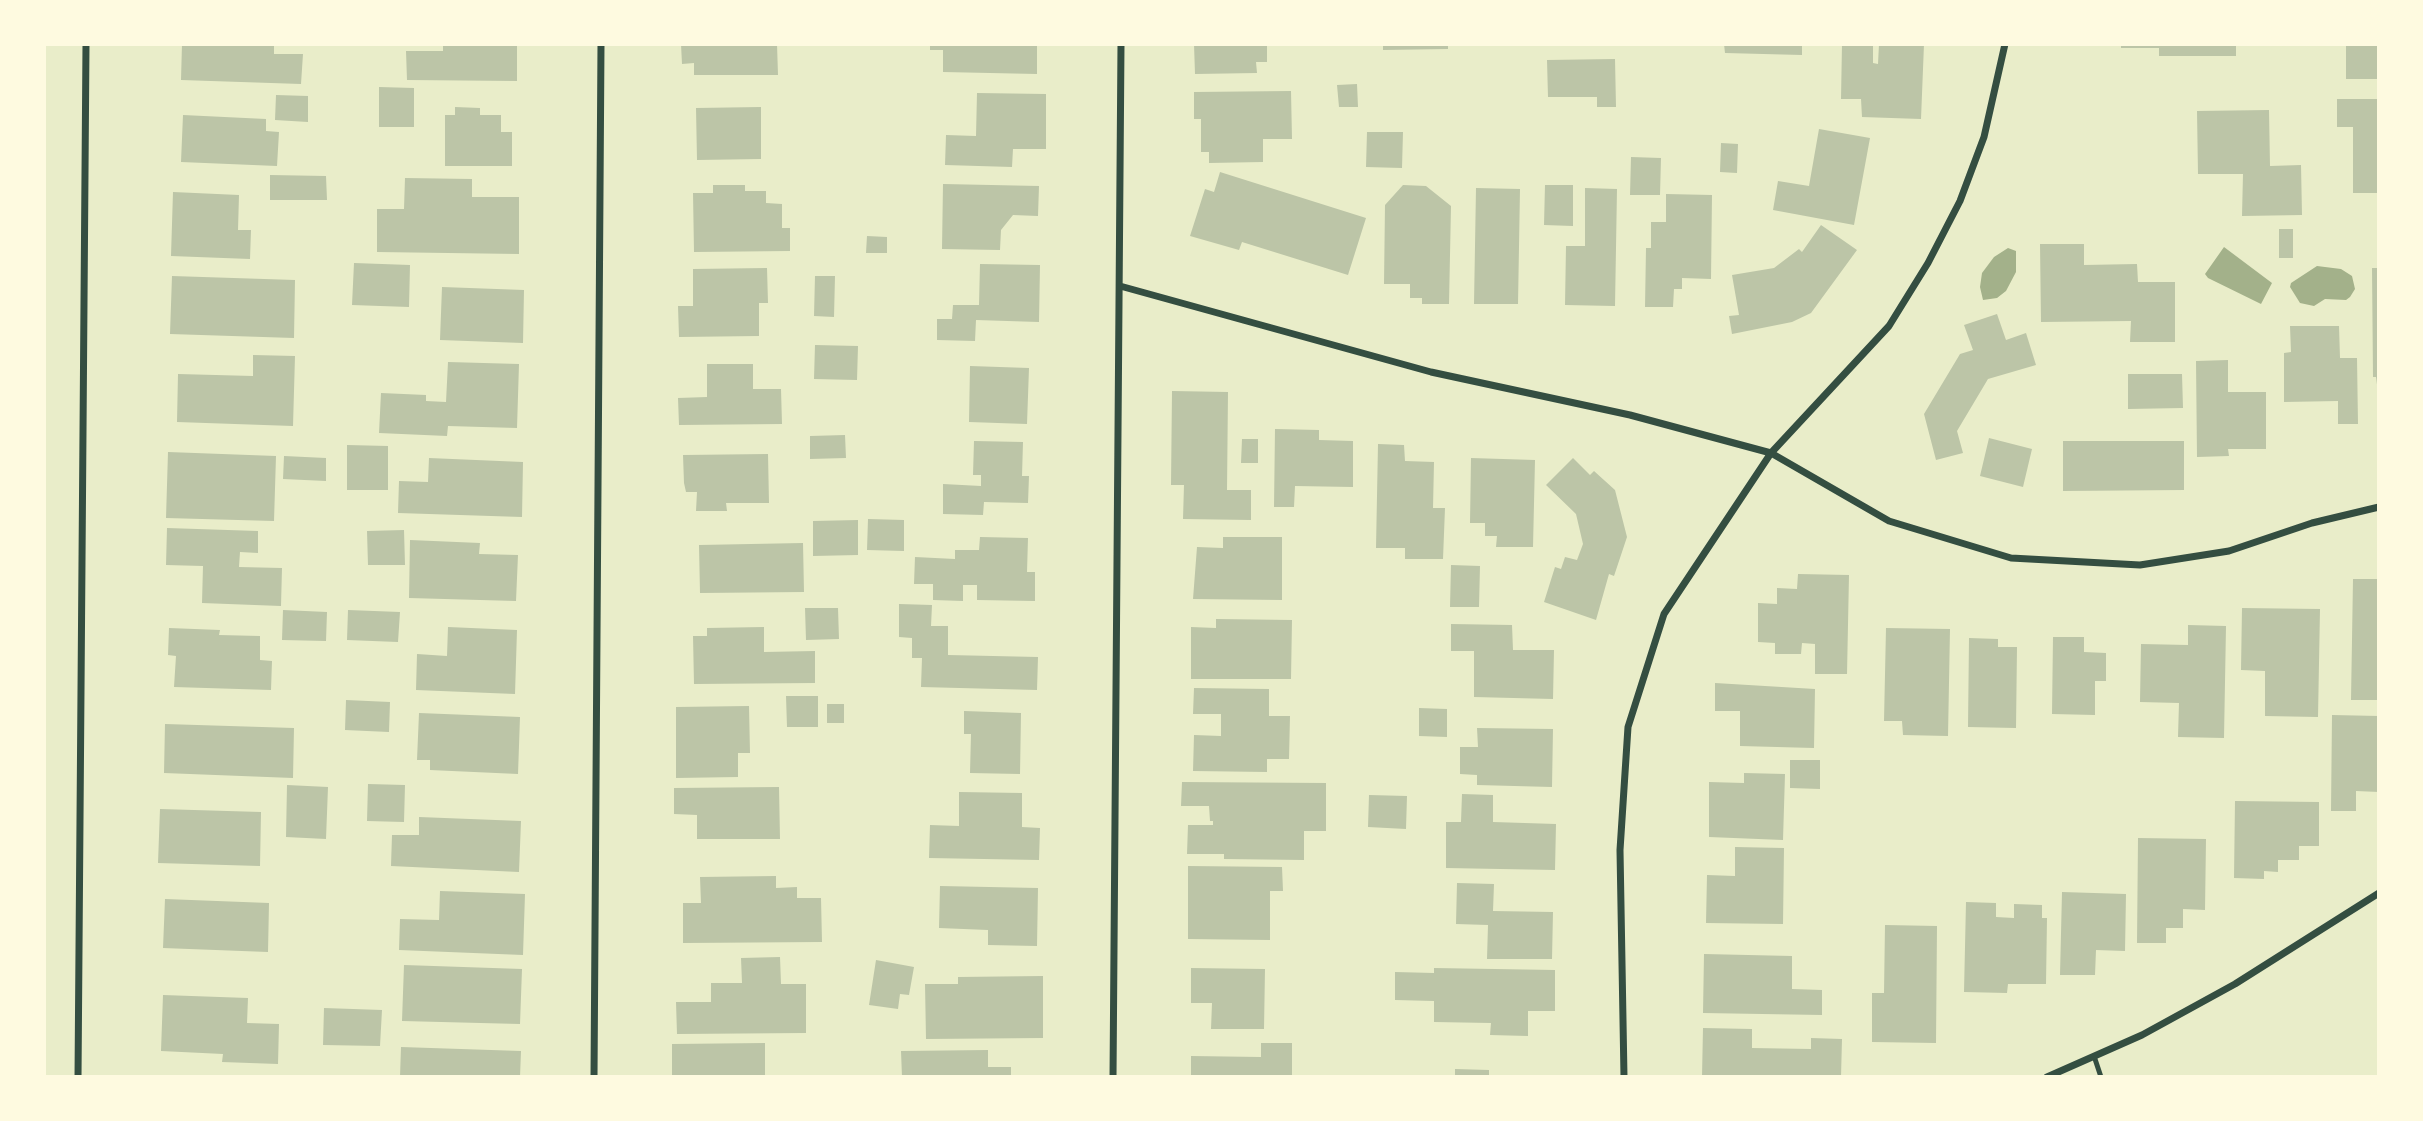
<!DOCTYPE html>
<html>
<head>
<meta charset="utf-8">
<style>
	body { margin:0 }
	#map { position:relative; width:2423px; height:1121px; overflow:hidden; background:#e9edc9; font-family:"Alegreya Sans",sans-serif }
	canvas { display:block }
	.frame { position:absolute; inset:0; border:46px solid #fefae0; pointer-events:none }
</style>
</head>
<body>
<div id="map">
<canvas width="2423" height="1121"></canvas>
<div class="frame"></div>
</div>
<script>
const g = document.querySelector('canvas').getContext('2d');
g.lineJoin = 'round';
function fillPath(path, color) { g.fillStyle = color; g.fill(path, 'evenodd'); }
const toPath = rows => new Path2D(rows.map(r => 'M' + r).join(''));
function trace(path, color, width, dash) { g.strokeStyle = color; g.lineWidth = width; g.lineCap = dash ? 'butt' : 'round'; g.setLineDash(dash || []); g.stroke(path); }
fillPath(toPath([
	[2224,247,2272,283,2261,304,2208,278,2205,274],
	[2008,248,2016,251,2016,272,2006,291,1997,298,1983,300,1980,287,1982,273,1994,257],
	[2317,266,2341,269,2352,276,2355,289,2350,297,2346,300,2325,299,2314,306,2300,303,2290,287,2291,283]
]), '#a3b18a');
fillPath(toPath([
	[182,44,274,44,274,54,303,54,301,84,181,80],
	[443,44,517,45,517,81,407,80,406,51,443,51],
	[681,44,777,44,778,75,694,75,694,63,682,64],
	[930,44,1037,45,1037,74,943,72,943,50,930,50],
	[1194,44,1267,44,1267,62,1256,62,1257,73,1195,74],
	[1383,44,1448,44,1448,49,1383,50],
	[1724,44,1802,44,1802,55,1725,53],
	[1842,44,1873,44,1873,63,1878,64,1879,44,1924,44,1921,119,1862,117,1861,99,1841,99],
	[2121,44,2236,44,2236,56,2159,56,2159,48,2121,48],
	[2346,44,2379,44,2379,79,2346,79],
	[1615,59,1616,107,1597,107,1597,97,1548,97,1547,60],
	[1357,84,1358,107,1339,107,1337,85],
	[379,87,414,88,414,127,379,127],
	[1291,91,1292,139,1263,139,1263,162,1209,163,1209,152,1201,152,1201,119,1194,119,1194,92],
	[977,93,1046,94,1046,149,1013,149,1012,167,945,165,946,135,976,136],
	[276,95,308,96,308,122,275,120],
	[2337,99,2379,99,2379,193,2353,193,2353,127,2337,127],
	[455,107,480,108,480,115,501,115,501,132,512,132,512,166,445,166,445,115,455,115],
	[761,107,761,159,697,160,696,108],
	[2269,110,2270,166,2301,165,2302,215,2242,216,2243,174,2198,174,2197,111],
	[183,115,266,119,266,131,279,132,277,166,181,162],
	[1819,129,1870,138,1854,225,1773,210,1778,181,1809,186],
	[1367,132,1403,132,1402,168,1366,167],
	[1721,143,1738,144,1737,173,1720,172],
	[1631,157,1661,158,1660,195,1630,195],
	[1220,172,1366,218,1348,275,1242,242,1239,250,1190,236,1205,189,1214,192],
	[270,175,326,176,327,200,270,200],
	[405,178,472,179,472,197,519,197,519,254,377,252,377,209,404,209],
	[943,184,1039,186,1038,216,1013,215,1001,230,1000,250,942,249],
	[713,185,745,185,745,191,766,191,766,203,782,204,782,228,790,228,790,251,694,252,693,193,713,193],
	[1403,185,1426,186,1451,206,1449,304,1422,304,1422,298,1410,298,1410,284,1384,284,1385,205],
	[1545,185,1573,185,1573,226,1544,225],
	[1476,188,1520,189,1518,304,1474,304],
	[1585,188,1617,189,1615,306,1565,305,1566,246,1585,246],
	[173,192,239,195,238,230,251,230,250,259,171,256],
	[1666,194,1712,195,1711,279,1682,278,1682,289,1674,289,1673,307,1645,307,1646,248,1651,248,1651,222,1666,222],
	[1821,225,1857,250,1811,313,1792,322,1732,334,1729,316,1739,315,1732,275,1774,268,1799,249,1802,252],
	[2279,229,2293,229,2293,258,2279,258],
	[867,236,887,237,887,253,866,253],
	[2040,244,2084,244,2084,265,2137,264,2138,282,2175,282,2175,342,2130,342,2131,321,2041,322],
	[354,263,410,265,409,307,352,305],
	[980,264,1040,265,1039,322,976,320,975,341,937,340,937,319,952,319,953,305,979,305],
	[767,268,768,303,759,303,759,336,679,337,678,306,693,306,693,269],
	[2372,268,2379,268,2379,400,2376,377,2373,377],
	[172,276,295,280,294,338,170,334],
	[815,276,835,276,834,317,814,316],
	[442,287,524,290,523,343,440,340],
	[1997,314,2006,340,2026,333,2036,365,1988,379,1957,431,1963,453,1936,460,1924,414,1960,354,1973,350,1964,325],
	[2290,326,2339,326,2340,358,2357,358,2358,424,2338,424,2338,401,2284,402,2284,353,2291,352],
	[815,345,858,346,857,380,814,379],
	[253,355,295,356,293,426,177,422,178,374,253,376],
	[2228,360,2228,392,2266,392,2266,449,2228,449,2229,456,2197,457,2196,361],
	[448,362,519,364,517,428,448,426,447,436,379,433,381,393,426,395,426,401,446,402],
	[707,364,753,364,753,389,781,389,782,424,679,425,678,398,707,397],
	[970,366,1029,368,1027,424,969,422],
	[2128,374,2182,374,2183,408,2128,409],
	[1172,391,1228,392,1227,490,1251,490,1251,520,1183,519,1184,485,1171,485],
	[1275,429,1319,430,1319,440,1353,441,1353,487,1295,486,1294,507,1274,507],
	[845,435,846,458,810,459,810,436],
	[1989,438,2032,449,2023,487,1980,476],
	[1242,439,1258,439,1258,463,1241,463],
	[974,441,1023,442,1022,476,1029,476,1028,503,984,502,983,515,943,514,943,484,981,486,981,475,973,475],
	[2063,441,2184,441,2184,490,2063,491],
	[1378,444,1404,445,1405,461,1434,462,1433,508,1445,508,1443,559,1405,559,1405,548,1376,548],
	[347,445,388,446,388,490,347,490],
	[168,452,276,456,274,521,166,518],
	[768,454,769,503,726,503,727,511,696,511,697,492,686,492,684,483,683,455],
	[284,456,326,458,326,481,283,479],
	[429,458,523,462,522,517,398,513,399,481,428,482],
	[1471,458,1535,460,1533,547,1496,547,1497,536,1485,536,1485,523,1470,523],
	[1573,458,1590,475,1594,471,1615,490,1627,537,1614,576,1609,574,1596,620,1544,602,1555,567,1561,569,1565,557,1577,560,1583,544,1576,514,1546,485],
	[868,519,904,520,904,551,867,550],
	[858,520,858,555,813,556,813,521],
	[167,528,258,531,258,553,240,552,239,567,282,568,281,606,202,603,203,566,166,565],
	[404,530,405,565,368,565,367,531],
	[980,537,1028,538,1027,572,1035,572,1035,601,977,600,977,585,963,585,963,601,933,600,933,584,914,584,915,557,955,559,955,550,979,550],
	[1223,537,1282,537,1282,600,1193,599,1197,547,1223,548],
	[410,540,480,543,479,554,518,555,516,601,409,598],
	[803,543,804,592,700,593,699,545],
	[1451,565,1480,566,1479,607,1450,607],
	[1798,574,1849,575,1847,674,1815,674,1815,644,1802,643,1801,654,1775,654,1775,643,1758,642,1758,603,1777,604,1777,588,1797,589],
	[2353,579,2379,579,2379,700,2351,700],
	[899,604,932,605,931,626,948,626,948,655,1038,657,1037,690,921,687,922,658,912,658,912,638,899,637],
	[805,608,838,608,839,639,806,640],
	[2242,608,2320,609,2318,717,2265,716,2265,671,2241,670],
	[283,610,327,612,326,641,282,640],
	[348,610,400,612,398,642,347,640],
	[1216,619,1292,620,1291,679,1191,679,1191,627,1216,628],
	[1451,624,1512,625,1513,650,1554,650,1553,699,1474,697,1474,651,1451,651],
	[2188,625,2226,626,2224,738,2178,737,2179,703,2140,702,2141,644,2188,645],
	[448,627,517,630,515,694,416,690,417,654,447,656],
	[764,627,764,652,815,651,815,683,694,684,693,636,707,636,707,628],
	[169,628,220,630,219,635,260,636,260,660,272,661,271,690,174,687,176,656,168,655],
	[1886,628,1950,629,1948,736,1903,735,1902,721,1884,721],
	[2053,637,2084,637,2084,652,2106,653,2106,681,2095,681,2095,715,2052,714],
	[1969,638,1998,639,1998,647,2017,647,2016,728,1968,727],
	[1715,683,1815,689,1814,748,1740,746,1740,711,1715,711],
	[1194,688,1269,689,1269,716,1290,716,1289,759,1267,759,1267,772,1193,771,1194,735,1221,736,1221,714,1193,714],
	[786,696,818,696,818,727,787,727],
	[346,700,390,702,389,732,345,730],
	[827,704,844,704,844,723,827,723],
	[749,706,750,753,738,753,738,777,676,778,676,707],
	[1419,708,1447,709,1447,737,1419,736],
	[964,711,1021,713,1020,774,970,773,971,734,964,734],
	[419,713,520,717,518,774,430,770,430,760,417,760],
	[2332,715,2379,716,2379,792,2356,791,2356,811,2331,811],
	[165,724,294,728,293,778,164,773],
	[1477,728,1553,729,1552,787,1477,785,1477,775,1460,774,1460,747,1478,747],
	[1790,760,1820,760,1820,789,1790,788],
	[1744,773,1785,774,1783,840,1709,837,1709,782,1744,783],
	[1182,782,1326,783,1326,831,1304,831,1304,860,1224,859,1224,854,1187,854,1188,825,1213,825,1213,821,1210,821,1209,806,1181,806],
	[368,784,405,785,404,822,367,821],
	[287,785,328,787,326,839,286,837],
	[779,787,780,839,697,839,697,815,674,814,674,788],
	[959,792,1022,793,1022,827,1040,828,1039,860,929,858,930,825,959,826],
	[1462,794,1493,795,1493,822,1556,824,1555,870,1446,868,1446,822,1461,822],
	[1369,795,1407,796,1406,829,1368,827],
	[2235,801,2319,802,2319,846,2299,846,2299,860,2278,860,2278,872,2264,871,2264,879,2234,878],
	[160,809,261,812,260,866,158,863],
	[419,817,521,821,519,872,391,866,392,835,419,835],
	[2138,838,2206,839,2205,910,2183,909,2183,928,2166,928,2166,943,2137,943],
	[1735,847,1784,848,1783,924,1706,923,1707,875,1735,876],
	[1188,866,1282,867,1283,891,1270,891,1270,940,1188,939],
	[776,876,776,888,797,887,797,898,821,898,822,942,683,943,683,903,701,903,700,877],
	[1457,883,1494,884,1493,911,1553,912,1552,959,1487,959,1488,925,1456,924],
	[940,886,1038,888,1037,946,988,945,988,930,939,928],
	[440,891,525,894,523,955,399,950,400,919,439,920],
	[2062,892,2126,894,2125,951,2096,950,2095,975,2060,975],
	[165,899,269,903,268,952,163,948],
	[1966,902,1996,903,1996,917,2014,918,2014,904,2042,905,2042,918,2047,918,2046,984,2008,984,2007,993,1964,992],
	[1885,925,1937,926,1936,1043,1872,1042,1872,993,1884,993],
	[1704,954,1792,956,1792,989,1822,990,1822,1015,1703,1013],
	[780,957,781,984,806,984,806,1033,677,1034,676,1002,711,1002,711,983,742,983,741,958],
	[876,960,914,967,909,995,900,994,898,1009,869,1005],
	[404,965,522,969,520,1024,402,1021],
	[1191,968,1265,969,1264,1029,1211,1029,1212,1003,1191,1003],
	[1434,968,1555,970,1555,1011,1528,1011,1528,1036,1490,1035,1491,1023,1434,1022,1434,1001,1395,1000,1395,972,1434,973],
	[1043,976,1043,1038,926,1039,925,984,958,984,958,977],
	[163,995,248,998,247,1023,279,1024,278,1064,222,1062,223,1054,161,1051],
	[324,1008,382,1010,380,1046,323,1045],
	[1703,1028,1752,1029,1752,1048,1811,1049,1811,1038,1842,1039,1841,1077,1702,1077],
	[765,1043,765,1077,672,1077,672,1044],
	[1261,1043,1292,1043,1292,1077,1191,1077,1191,1056,1261,1057],
	[401,1047,521,1051,520,1077,400,1077],
	[988,1050,988,1067,1011,1067,1011,1077,902,1077,901,1051],
	[1455,1069,1489,1070,1489,1077,1455,1077]
]), '#bcc5a7');
trace(toPath([
	[2094,1056,2101,1077]
]), '#344e41', 5);
trace(toPath([
	[1120,286,1431,372,1630,415,1771,453,1889,521,2011,558,2140,565,2229,551,2312,523,2379,507],
	[78,1077,86,44],
	[594,1077,601,44],
	[1113,1077,1121,44],
	[1624,1077,1620,850,1628,727,1664,614,1771,453,1889,326,1928,263,1960,201,1984,137,2005,44],
	[2047,1077,2142,1035,2235,984,2379,893]
]), '#344e41', 7);
</script>
</body>
</html>
